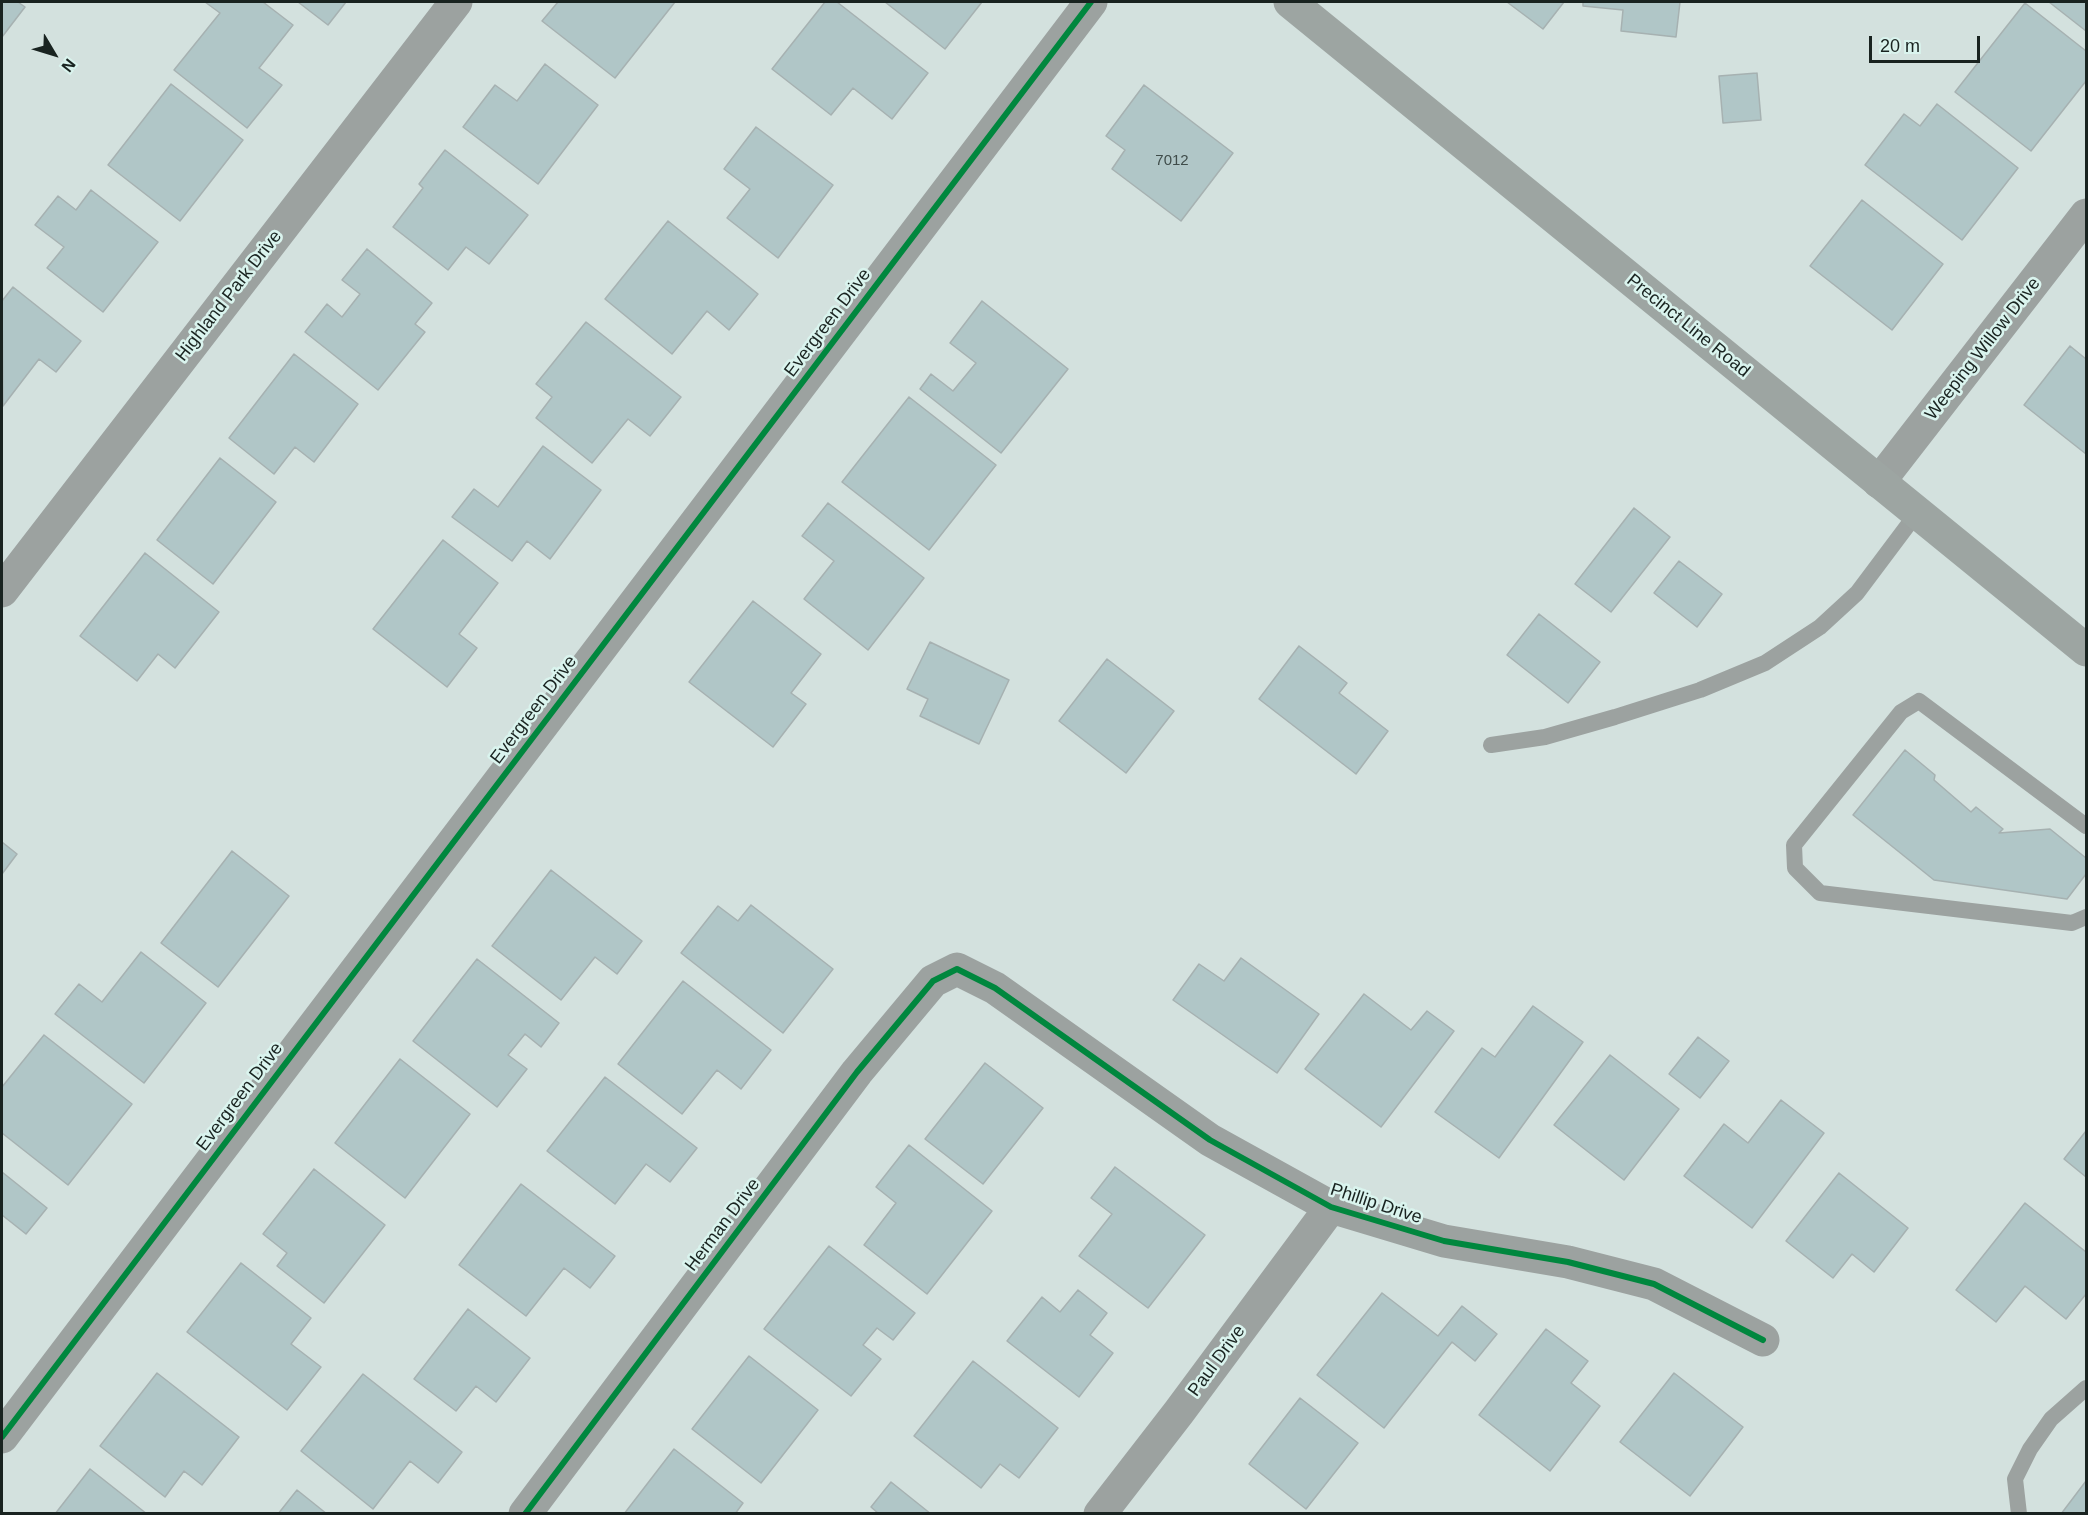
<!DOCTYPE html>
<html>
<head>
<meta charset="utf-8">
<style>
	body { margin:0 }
	#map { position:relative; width:2088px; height:1515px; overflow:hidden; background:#d3e1de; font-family:Helvetica,sans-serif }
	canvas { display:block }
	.frame { position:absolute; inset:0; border:3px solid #192320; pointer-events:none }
	.north { position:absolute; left:24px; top:24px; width:60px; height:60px; -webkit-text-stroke:4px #daf4ee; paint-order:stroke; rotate:128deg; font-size:16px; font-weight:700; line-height:24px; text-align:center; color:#192320 }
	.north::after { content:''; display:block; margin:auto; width:21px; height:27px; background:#192320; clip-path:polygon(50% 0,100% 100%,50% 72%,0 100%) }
	.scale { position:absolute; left:1869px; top:36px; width:111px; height:27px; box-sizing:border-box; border:3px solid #192320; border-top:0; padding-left:8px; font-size:18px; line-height:21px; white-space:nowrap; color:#192320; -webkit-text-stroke:4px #daf4ee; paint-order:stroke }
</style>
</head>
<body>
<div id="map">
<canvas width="2088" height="1515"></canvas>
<div class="frame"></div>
<div class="north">N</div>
<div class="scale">20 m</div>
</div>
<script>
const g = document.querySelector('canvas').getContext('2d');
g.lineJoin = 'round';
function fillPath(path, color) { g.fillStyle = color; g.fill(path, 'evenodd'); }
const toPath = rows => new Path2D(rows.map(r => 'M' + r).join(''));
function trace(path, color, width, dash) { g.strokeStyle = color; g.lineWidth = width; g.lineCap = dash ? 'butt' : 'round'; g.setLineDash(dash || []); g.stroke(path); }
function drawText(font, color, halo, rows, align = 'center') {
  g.font = font + ' Helvetica,sans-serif'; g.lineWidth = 5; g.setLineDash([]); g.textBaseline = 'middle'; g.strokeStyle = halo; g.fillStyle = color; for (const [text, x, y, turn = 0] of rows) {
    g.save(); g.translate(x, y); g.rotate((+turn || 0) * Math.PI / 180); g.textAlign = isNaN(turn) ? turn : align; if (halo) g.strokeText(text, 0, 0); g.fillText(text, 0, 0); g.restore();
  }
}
const building = toPath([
	[2,2,18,2,25,7,2,37,2,2],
	[205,2,263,2,293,25,259,68,282,85,247,128,174,70,220,13,205,2],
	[298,2,346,2,328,25,298,2],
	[558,2,675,2,615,78,542,21,558,2],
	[825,2,837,2,928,73,892,119,853,88,831,115,772,69,825,2],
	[885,2,982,2,945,49,885,2],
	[1507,2,1564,2,1543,29,1507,2],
	[1583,2,1680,2,1676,37,1621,31,1623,10,1583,6,1583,2],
	[2049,2,2086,2,2086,31,2049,2],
	[2025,3,2086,51,2086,81,2031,151,1955,92,2025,3],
	[545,64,598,105,538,184,463,127,495,85,517,101,545,64],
	[1757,73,1761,120,1723,123,1719,76,1757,73],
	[171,84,243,140,180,221,108,165,171,84],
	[1144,85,1233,153,1181,221,1112,169,1125,150,1106,136,1144,85],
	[1937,104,2018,168,1962,240,1865,165,1904,114,1920,126,1937,104],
	[756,127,833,185,778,258,727,218,750,189,724,169,756,127],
	[445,150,528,215,489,264,466,247,448,270,393,227,423,188,419,184,445,150],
	[91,190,158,242,103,312,47,268,64,247,35,225,58,196,76,210,91,190],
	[1862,200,1943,264,1892,330,1810,266,1862,200],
	[668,221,758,294,729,330,707,311,672,354,605,299,668,221],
	[367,249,432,303,415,324,425,332,378,390,305,332,327,304,342,317,360,294,342,280,367,249],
	[13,287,81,341,56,372,39,359,3,406,2,301,13,287],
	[982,301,1068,369,1001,453,920,389,931,374,953,391,976,363,950,343,982,301],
	[586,322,681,397,650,436,628,419,592,463,536,418,552,397,536,384,586,322],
	[2070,346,2086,359,2086,454,2024,405,2070,346],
	[294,354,358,404,314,462,295,447,274,474,229,438,294,354],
	[909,397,996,465,929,550,842,482,909,397],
	[543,446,601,490,550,559,527,541,512,561,452,517,474,489,498,507,543,446],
	[220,458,276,502,213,584,157,540,220,458],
	[828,503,924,578,868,650,804,599,834,561,802,536,828,503],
	[1634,508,1670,537,1611,612,1575,584,1634,508],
	[443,540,498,583,459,634,477,648,447,687,373,629,443,540],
	[145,553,219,612,175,668,158,654,137,681,80,636,145,553],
	[1679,561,1722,594,1697,627,1654,593,1679,561],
	[753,601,821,654,791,693,806,704,773,747,689,682,753,601],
	[1539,614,1600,662,1568,703,1507,655,1539,614],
	[930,642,1009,680,979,744,920,716,928,699,907,689,930,642],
	[1299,646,1347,683,1339,693,1388,731,1356,774,1259,699,1299,646],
	[1107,659,1174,711,1126,773,1059,721,1107,659],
	[1905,750,1935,775,1934,780,1971,812,1976,807,2003,829,1999,833,2050,829,2086,858,2086,874,2067,899,1934,880,1853,815,1905,750],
	[2,842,17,854,2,874,2,842],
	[232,851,289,896,218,987,161,943,232,851],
	[551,870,642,941,617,974,595,957,561,1000,492,946,551,870],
	[751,905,833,969,783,1033,681,953,718,906,738,921,751,905],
	[141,952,206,1003,144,1083,55,1014,79,984,102,1002,141,952],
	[1241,958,1319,1014,1277,1073,1173,1000,1199,964,1224,981,1241,958],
	[477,959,559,1023,541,1047,525,1034,508,1055,527,1069,497,1107,413,1041,477,959],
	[683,981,771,1050,741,1089,717,1070,682,1114,618,1064,683,981],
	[1364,994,1411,1030,1427,1011,1454,1031,1381,1127,1305,1069,1364,994],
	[1533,1006,1583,1042,1499,1158,1435,1112,1482,1048,1495,1057,1533,1006],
	[44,1035,132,1104,68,1185,2,1133,2,1087,44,1035],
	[1698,1037,1729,1061,1700,1098,1669,1074,1698,1037],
	[1610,1055,1679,1109,1624,1180,1554,1125,1610,1055],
	[400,1059,470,1114,405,1198,335,1143,400,1059],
	[985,1063,1043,1108,983,1184,925,1139,985,1063],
	[605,1077,697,1148,670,1182,646,1164,615,1204,547,1151,605,1077],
	[1781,1100,1824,1133,1752,1228,1684,1176,1724,1124,1748,1143,1781,1100],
	[2086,1131,2086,1177,2064,1159,2086,1131],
	[909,1145,992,1211,927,1294,864,1245,896,1203,876,1187,909,1145],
	[1115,1167,1205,1235,1148,1308,1079,1256,1112,1214,1091,1198,1115,1167],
	[314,1169,385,1225,324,1303,277,1266,287,1253,263,1234,314,1169],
	[2,1172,47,1208,26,1234,2,1215,2,1172],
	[1839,1173,1908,1228,1874,1272,1852,1254,1833,1278,1786,1241,1839,1173],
	[521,1184,615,1256,590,1288,564,1268,526,1316,459,1265,521,1184],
	[2025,1203,2086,1252,2086,1294,2066,1319,2025,1286,1996,1322,1956,1290,2025,1203],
	[829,1246,915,1313,893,1340,877,1328,863,1345,881,1359,851,1396,764,1329,829,1246],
	[241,1263,311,1318,291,1344,321,1367,287,1410,187,1332,241,1263],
	[1078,1290,1107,1313,1090,1335,1113,1353,1079,1397,1007,1341,1042,1297,1060,1312,1078,1290],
	[1382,1293,1438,1336,1462,1306,1497,1334,1475,1361,1452,1342,1384,1428,1317,1375,1382,1293],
	[468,1309,530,1358,496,1402,476,1386,456,1411,414,1379,468,1309],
	[1546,1329,1588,1361,1571,1383,1600,1406,1550,1471,1479,1415,1546,1329],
	[749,1356,818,1410,761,1483,692,1429,749,1356],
	[973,1361,1058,1428,1019,1478,1000,1464,981,1488,914,1436,973,1361],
	[157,1373,239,1437,202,1485,184,1471,165,1497,100,1446,157,1373],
	[1674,1373,1743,1427,1690,1496,1620,1442,1674,1373],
	[363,1374,462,1452,438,1483,410,1461,373,1509,301,1451,363,1374],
	[1300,1398,1358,1443,1306,1509,1249,1464,1300,1398],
	[674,1449,743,1503,735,1514,624,1514,674,1449],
	[90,1469,147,1514,55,1514,90,1469],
	[2086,1481,2086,1514,2061,1514,2086,1481],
	[891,1482,931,1514,879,1514,871,1507,891,1482],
	[297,1490,327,1514,278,1514,297,1490]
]);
fillPath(building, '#b0c6c7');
trace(building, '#a6b1b1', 1.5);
trace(toPath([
	[1491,745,1545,737,1615,717,1700,690,1765,663,1820,627,1857,593,1917,513],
	[2086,826,1919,701,1901,712,1794,845,1795,868,1820,893,2072,923,2086,917],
	[2019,1514,2015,1479,2030,1449,2051,1419,2086,1388]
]), '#9ca2a0', 16);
trace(toPath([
	[1879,482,2086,215],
	[2,591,456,2],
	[2,1437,1091,2],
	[525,1514,857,1072,933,981,957,969,995,988,1210,1140,1331,1207,1444,1241,1568,1262,1654,1284,1763,1340],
	[1100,1514,1179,1412,1331,1207]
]), '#9ca2a0', 33);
trace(toPath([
	[1290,2,2086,650]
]), '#9da5a2', 33);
trace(toPath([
	[2,1437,1091,2],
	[525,1514,857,1072,933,981,957,969,995,988,1210,1140,1331,1207,1444,1241,1568,1262,1654,1284,1763,1340]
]), '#00873e', 6);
drawText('15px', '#3f4c4a', null, [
	["7012",1172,161]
]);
drawText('18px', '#192320', '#daf4ee', [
	["Highland Park Drive",229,296,-52],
	["Evergreen Drive",828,323,-53],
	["Precinct Line Road",1688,326,39],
	["Weeping Willow Drive",1983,349,-52],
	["Evergreen Drive",534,710,-53],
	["Evergreen Drive",240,1097,-53],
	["Phillip Drive",1376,1204,18],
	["Herman Drive",723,1225,-53],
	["Paul Drive",1217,1361,-54]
]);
</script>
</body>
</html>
